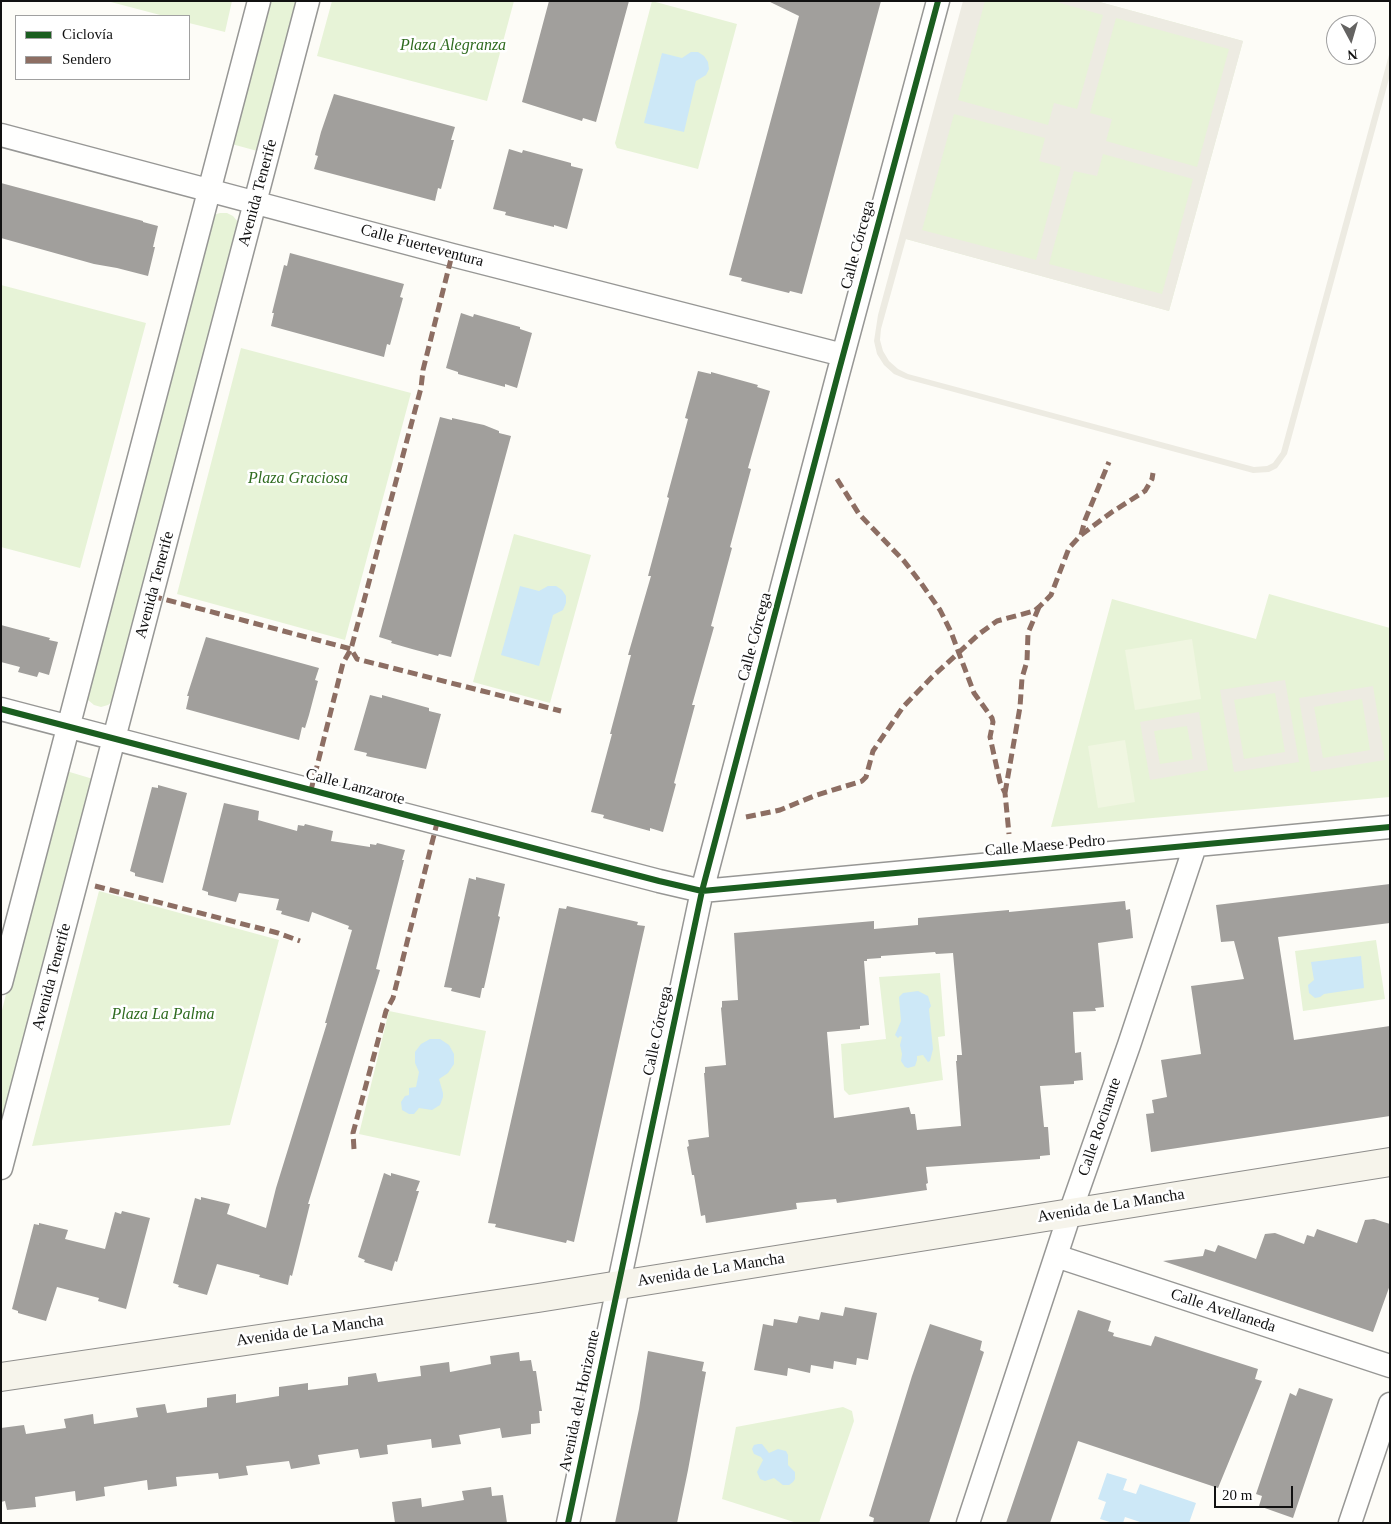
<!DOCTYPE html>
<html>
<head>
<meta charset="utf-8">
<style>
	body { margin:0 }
	#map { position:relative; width:1391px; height:1524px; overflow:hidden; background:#fdfcf7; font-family:Georgia,serif }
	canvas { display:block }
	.frame { position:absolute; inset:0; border:2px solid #111; pointer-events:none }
	.legend { position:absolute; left:15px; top:15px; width:175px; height:65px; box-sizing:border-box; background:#fff; border:1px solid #a0a0a0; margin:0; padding:6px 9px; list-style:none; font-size:15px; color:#111 }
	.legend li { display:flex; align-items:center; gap:10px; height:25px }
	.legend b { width:25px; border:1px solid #a0a0a0 }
	.north { position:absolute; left:1326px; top:15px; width:50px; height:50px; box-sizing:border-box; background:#fff; border:1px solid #a0a0a0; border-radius:50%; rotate:174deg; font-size:14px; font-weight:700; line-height:20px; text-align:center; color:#111 }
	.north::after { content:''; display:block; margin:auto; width:18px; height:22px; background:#646362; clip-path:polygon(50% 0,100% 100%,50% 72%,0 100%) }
	.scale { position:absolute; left:1214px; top:1486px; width:79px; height:22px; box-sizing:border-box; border:2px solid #111; border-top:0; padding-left:6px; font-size:15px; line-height:18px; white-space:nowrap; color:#111; -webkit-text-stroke:4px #fff; paint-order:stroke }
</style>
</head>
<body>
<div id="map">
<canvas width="1391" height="1524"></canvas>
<div class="frame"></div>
<ul class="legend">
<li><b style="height:6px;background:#1b5e20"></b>Ciclovía</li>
<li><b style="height:6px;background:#8d6e63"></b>Sendero</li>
</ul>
<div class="north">N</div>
<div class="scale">20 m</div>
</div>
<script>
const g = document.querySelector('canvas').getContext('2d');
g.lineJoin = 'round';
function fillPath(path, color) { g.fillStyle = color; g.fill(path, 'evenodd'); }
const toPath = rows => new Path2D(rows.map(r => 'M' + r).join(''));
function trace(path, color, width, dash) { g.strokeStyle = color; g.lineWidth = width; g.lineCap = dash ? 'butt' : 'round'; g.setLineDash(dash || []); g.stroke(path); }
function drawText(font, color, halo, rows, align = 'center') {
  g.font = font + ' Georgia,serif'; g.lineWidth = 5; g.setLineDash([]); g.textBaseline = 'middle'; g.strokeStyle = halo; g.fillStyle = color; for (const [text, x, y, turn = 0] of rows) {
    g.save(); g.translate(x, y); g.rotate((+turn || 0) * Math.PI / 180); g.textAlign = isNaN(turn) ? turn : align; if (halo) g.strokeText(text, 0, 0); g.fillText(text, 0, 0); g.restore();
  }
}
fillPath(toPath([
	[107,1,232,1,225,32,189,23,189,16,164,16],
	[265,1,300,1,261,152,228,143],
	[332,1,514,1,487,101,317,56],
	[652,1,737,24,698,169,617,148,615,143],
	[971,1,1096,1,1243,41,1169,311,906,239],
	[220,213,227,213,233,216,238,222,239,228,114,700,108,705,101,707,94,705,88,700,85,693,213,215],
	[1,285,146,323,80,568,1,547],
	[241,348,411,393,345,640,177,594],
	[514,534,591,555,550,703,473,682],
	[1269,594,1390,628,1390,797,1051,827,1112,599,1256,639],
	[63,770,93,779,1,1136,1,1014],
	[99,891,279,940,230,1125,32,1146],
	[1376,940,1385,999,1303,1011,1295,951],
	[940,973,945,1036,938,1037,943,1080,849,1095,844,1090,841,1044,886,1039,879,977],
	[389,1011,486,1031,460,1156,359,1134],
	[843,1407,852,1411,854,1421,819,1523,797,1523,722,1499,736,1427]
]), '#e7f3d7');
fillPath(toPath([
	[1192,639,1201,699,1135,710,1125,650],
	[1125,740,1135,802,1098,808,1088,746]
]), '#f0f6e1');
fillPath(toPath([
	[963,1,985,1,958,100,1048,125,1054,103,1077,109,1103,15,1053,1,1096,1,1243,41,1169,311,906,239,881,329,880,340,883,351,889,361,898,369,908,374,1254,467,1267,466,1273,463,1281,452,1390,51,1390,75,1287,454,1277,468,1269,472,1253,473,906,379,894,374,884,365,877,354,874,341,878,315],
	[1116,18,1229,49,1197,167,1106,141,1112,119,1090,113],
	[954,114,1045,138,1039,161,1061,167,1036,260,922,230],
	[1103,154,1193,179,1162,294,1049,264,1074,171,1097,176],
	[1285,680,1299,762,1234,772,1220,690],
	[1275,693,1285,752,1244,759,1234,700],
	[1373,686,1385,760,1311,772,1299,698],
	[1362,699,1370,750,1323,758,1314,707],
	[1199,712,1208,770,1150,780,1140,722],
	[1187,726,1193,759,1160,764,1154,731]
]), '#edebe2');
fillPath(toPath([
	[691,52,698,52,704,56,708,62,709,69,706,75,696,81,684,132,644,123,662,53,682,58],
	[520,586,539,591,548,586,556,586,562,590,566,596,566,603,563,610,553,615,539,666,501,655],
	[1361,956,1364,988,1324,994,1320,997,1315,998,1309,993,1308,985,1314,980,1311,962],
	[918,991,928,996,931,1006,929,1009,933,1049,930,1061,928,1062,923,1055,917,1056,917,1060,915,1066,908,1068,905,1067,901,1061,902,1054,900,1045,902,1037,900,1036,898,1038,895,1035,901,1021,899,997,903,993],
	[430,1039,440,1039,449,1045,454,1054,454,1064,448,1073,439,1079,443,1093,443,1097,440,1105,432,1110,419,1108,414,1114,409,1114,402,1110,401,1102,405,1096,409,1095,409,1088,416,1087,419,1072,415,1063,415,1052,421,1044],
	[758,1444,762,1444,769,1453,778,1449,786,1451,788,1455,788,1465,795,1472,795,1479,793,1482,789,1485,783,1485,774,1478,765,1481,760,1479,757,1472,763,1460,761,1457,754,1454,752,1449,754,1445],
	[1107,1473,1127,1479,1123,1490,1136,1494,1140,1484,1196,1503,1189,1523,1143,1523,1125,1517,1123,1523,1113,1523,1100,1519,1106,1502,1098,1499]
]), '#cde8f7');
fillPath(toPath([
	[549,1,629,1,596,122,583,118,582,121,522,102],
	[768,1,881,1,802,294,790,291,789,293,741,281,742,278,729,275,799,16],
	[334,94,455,127,451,140,454,140,441,189,438,188,435,201,314,169,318,156,315,155,321,132],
	[509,149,522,153,523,150,571,163,571,166,583,169,567,229,554,225,554,227,505,215,506,212,493,209],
	[1,183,143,221,143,222,158,226,153,247,155,247,148,276,117,268,94,264,1,238],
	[290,253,404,284,400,297,403,298,390,345,387,344,384,357,271,326,274,313,272,313,284,265,287,266],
	[461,313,473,317,474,314,520,327,520,329,532,333,517,388,505,384,505,387,458,374,458,372,446,368],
	[698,371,711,374,711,372,758,385,757,387,770,391,748,468,751,469,730,547,732,548,711,626,714,627,692,705,695,705,674,783,676,784,663,832,650,828,650,831,603,818,604,815,591,812,612,734,610,734,631,655,628,655,651,576,648,576,669,498,667,497,688,419,685,418],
	[440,417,452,420,452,418,484,425,499,431,499,433,511,436,451,657,439,654,438,656,412,649,391,643,392,641,379,637],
	[1,625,50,638,49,640,58,642,49,675,39,672,37,677,18,672,20,667,1,662],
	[206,637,319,668,315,680,318,681,309,715,305,728,302,727,299,740,186,709,189,696,187,696],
	[370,695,382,698,382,695,429,708,429,711,441,714,426,769,366,756,367,753,354,750],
	[158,785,187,793,163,883,135,876,135,873,130,871,152,787,158,788],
	[224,803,259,811,258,820,297,831,298,825,304,826,305,824,333,831,331,841,370,847,370,844,376,845,377,843,405,850,402,860,404,860,376,969,380,970,308,1204,310,1204,292,1276,290,1275,288,1285,259,1277,260,1275,217,1264,207,1295,178,1287,179,1285,173,1283,195,1198,201,1200,201,1197,230,1204,227,1214,266,1228,276,1188,327,1023,325,1023,352,930,348,929,349,926,312,912,309,922,281,914,282,911,276,910,279,899,239,893,236,902,208,895,208,892,202,890],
	[476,877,505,884,498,916,500,917,484,988,482,988,480,998,451,991,452,988,444,987,469,878,476,880],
	[1390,884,1390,923,1278,937,1294,1040,1390,1026,1390,1116,1151,1152,1146,1114,1154,1113,1152,1100,1167,1097,1161,1060,1201,1054,1191,986,1244,979,1234,941,1221,942,1216,905],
	[1125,901,1126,910,1130,909,1133,938,1098,943,1104,1007,1095,1008,1096,1011,1073,1012,1075,1053,1081,1052,1083,1080,1074,1081,1074,1084,1040,1086,1044,1127,1048,1127,1050,1155,1040,1156,1040,1159,926,1167,928,1183,926,1184,927,1190,837,1203,836,1199,796,1203,797,1209,706,1223,705,1215,701,1216,694,1175,692,1175,687,1147,689,1146,688,1140,709,1137,704,1073,705,1073,705,1067,726,1065,721,1008,722,1007,722,1001,738,1000,734,933,874,921,874,929,918,925,918,918,1009,910,1009,912],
	[935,952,936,954,953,953,962,1055,957,1055,957,1061,956,1061,961,1126,917,1130,915,1114,911,1114,909,1107,834,1118,827,1032,860,1029,860,1026,869,1025,864,961,867,961,867,959,881,958,881,956],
	[567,906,638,922,637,925,645,926,574,1242,567,1240,566,1243,495,1227,496,1224,488,1223,559,908,566,909],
	[384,1173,391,1176,391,1173,420,1181,416,1191,419,1191,397,1262,395,1261,392,1271,364,1262,365,1260,358,1257],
	[122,1211,150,1218,126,1309,98,1301,99,1298,57,1287,46,1321,18,1313,18,1311,12,1309,34,1224,39,1225,39,1223,68,1230,65,1239,105,1249,115,1212,121,1214],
	[1374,1219,1390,1224,1390,1285,1373,1332,1163,1261,1203,1256,1205,1249,1215,1252,1218,1245,1256,1259,1265,1234,1275,1233,1304,1244,1307,1235,1314,1237,1317,1229,1357,1243,1365,1220],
	[845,1307,877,1313,868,1360,857,1358,856,1365,834,1361,833,1369,811,1365,810,1373,788,1368,787,1376,754,1370,763,1324,773,1326,774,1319,797,1323,799,1316,819,1320,821,1312,843,1316],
	[1078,1310,1111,1321,1108,1331,1114,1333,1113,1336,1151,1346,1155,1336,1258,1369,1255,1379,1262,1381,1218,1488,1078,1441,1050,1523,1006,1523],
	[930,1324,982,1341,980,1350,984,1352,929,1523,873,1523,874,1518,869,1516,912,1376],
	[648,1351,704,1362,702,1371,706,1372,688,1470,677,1523,615,1523,639,1409],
	[519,1352,520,1361,531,1360,533,1371,536,1371,542,1411,539,1411,540,1423,531,1424,531,1434,502,1438,500,1428,459,1435,461,1444,432,1448,431,1439,387,1445,388,1454,360,1458,358,1449,318,1455,320,1464,291,1469,289,1461,246,1466,248,1475,219,1479,218,1473,176,1477,177,1486,148,1490,147,1480,104,1487,105,1496,76,1501,75,1491,35,1497,36,1507,7,1510,5,1501,1,1502,1,1428,24,1425,26,1434,66,1428,64,1419,93,1414,94,1424,138,1417,136,1408,165,1404,167,1413,207,1407,207,1398,236,1394,236,1403,279,1396,279,1387,308,1383,308,1390,348,1385,348,1377,376,1373,378,1382,421,1376,420,1366,449,1362,450,1372,491,1364,490,1356],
	[1299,1388,1333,1399,1293,1518,1259,1506,1262,1496,1256,1494,1290,1393,1296,1396],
	[491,1487,492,1496,503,1495,507,1523,395,1523,392,1502,421,1498,422,1507,464,1500,462,1491]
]), '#a19f9c');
const minor = toPath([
	[1,135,452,255,843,355],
	[1,709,659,881,702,891,1390,827],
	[1,983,259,1],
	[1,1168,308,1],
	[1056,1256,1390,1366],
	[568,1523,702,891,838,374,938,1],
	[968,1523,1070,1213,1129,1045,1195,846],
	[1350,1523,1390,1404]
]);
const secondary = toPath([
	[1,1377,538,1298,1390,1162]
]);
trace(minor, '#979795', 25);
trace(secondary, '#8e8d8b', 30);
trace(minor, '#fffffe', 22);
trace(secondary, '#f6f4eb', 28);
trace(toPath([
	[837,479,859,514,904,561,921,583,940,610,951,632,974,693,992,718,993,722,990,737,1000,782,1005,793,1009,834],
	[1081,535,1085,520,1109,462],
	[152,596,351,649,357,659,561,711],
	[311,790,343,663,351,649,421,388,423,370,452,255],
	[1005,793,1020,707,1022,678,1027,661,1028,633,1039,607],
	[746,817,780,810,814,796,862,781,866,777,873,751,903,707,932,677,979,634,997,621,1034,611,1039,607,1051,595,1069,548,1081,535,1112,512,1145,491,1152,479,1153,473],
	[95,886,278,933,300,941],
	[354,1149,353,1133,386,1011,393,998,437,823]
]), '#8d6e63', 5, [10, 5]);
trace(toPath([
	[1,709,659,881,702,891,1390,827],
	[568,1523,702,891,838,374,938,1]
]), '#1b5e20', 6);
drawText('italic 16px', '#2f6b1f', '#fff', [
	["Plaza Alegranza",453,46],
	["Plaza Graciosa",298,479],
	["Plaza La Palma",163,1015]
]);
drawText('16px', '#111', '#fff', [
	["Avenida Tenerife",258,193,-75],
	["Calle Córcega",858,245,-75],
	["Calle Fuerteventura",422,246,15],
	["Avenida Tenerife",155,585,-75],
	["Calle Córcega",755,637,-75],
	["Calle Lanzarote",355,787,15],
	["Calle Maese Pedro",1045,846,-5],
	["Avenida Tenerife",52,977,-75],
	["Calle Córcega",658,1031,-78],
	["Calle Rocinante",1100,1127,-71],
	["Avenida de La Mancha",1111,1206,-9],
	["Avenida de La Mancha",711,1270,-9],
	["Calle Avellaneda",1223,1311,18],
	["Avenida de La Mancha",310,1331,-8],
	["Avenida del Horizonte",580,1401,-78]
]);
</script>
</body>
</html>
